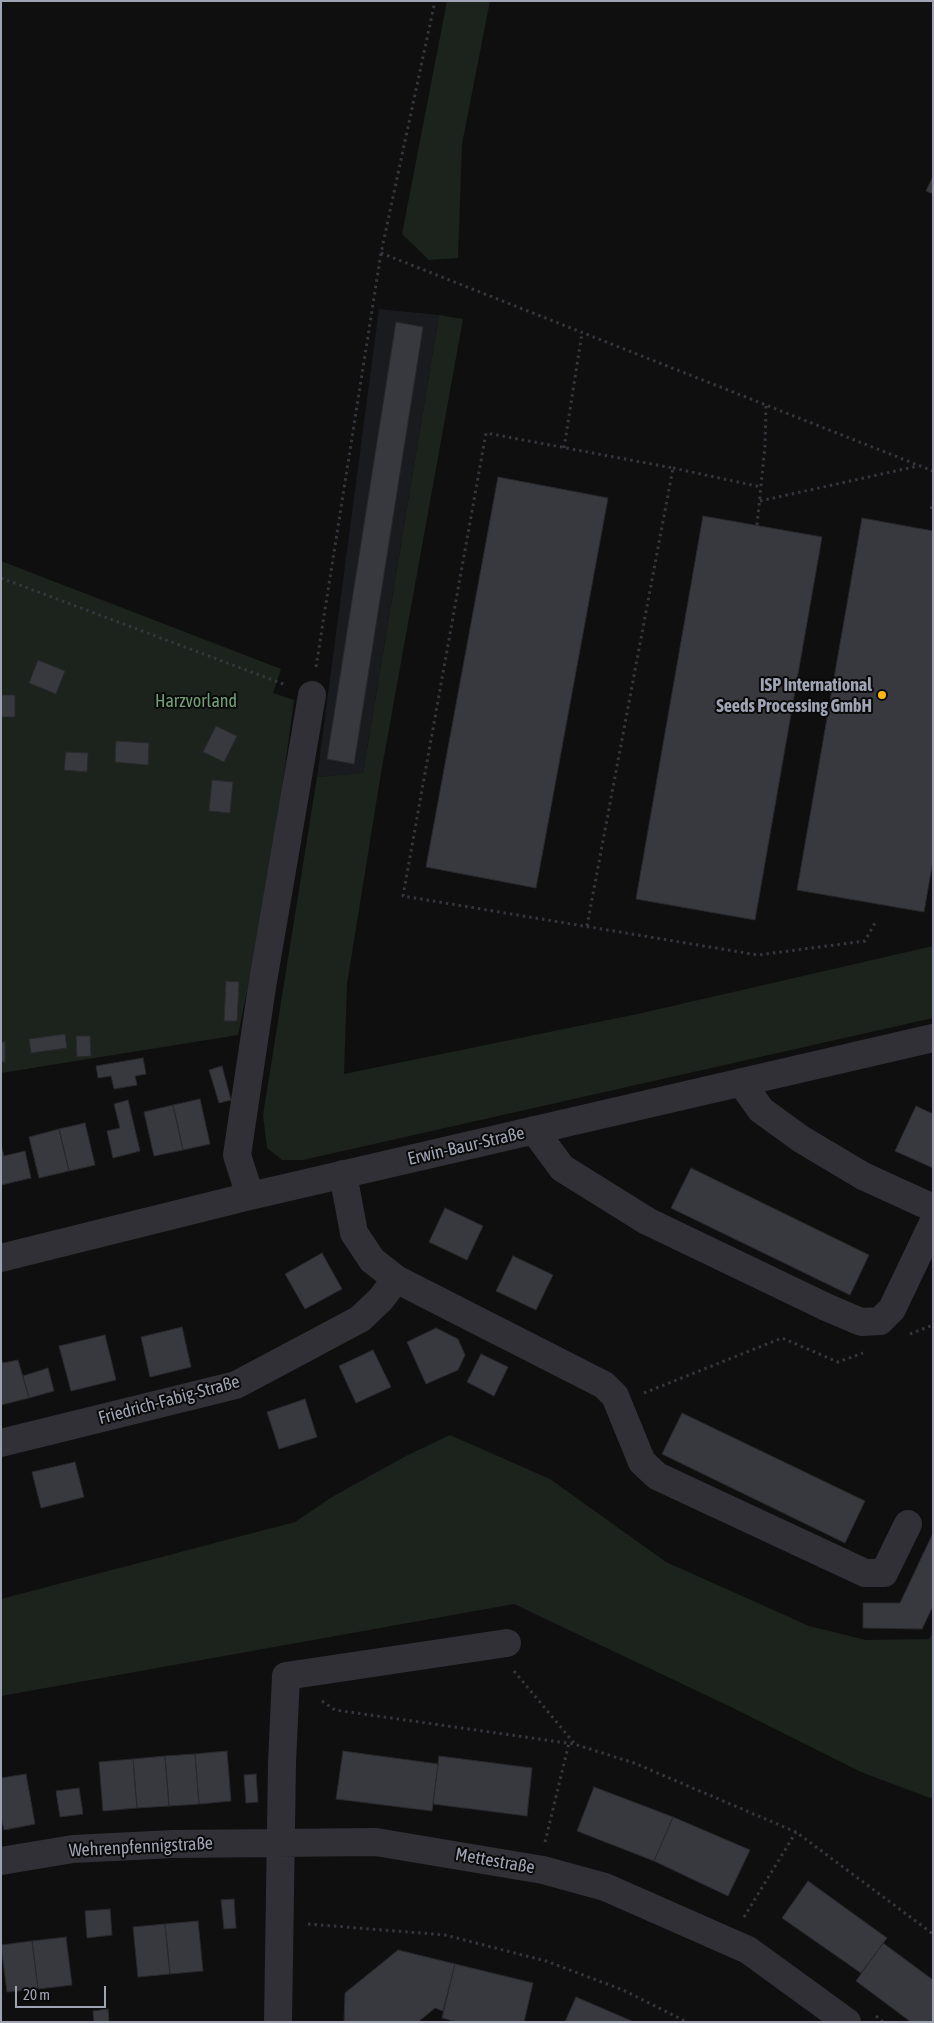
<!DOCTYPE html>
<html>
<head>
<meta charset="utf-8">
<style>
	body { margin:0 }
	#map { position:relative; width:934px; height:2023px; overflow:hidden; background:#0f0f10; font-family:"Asap Condensed",sans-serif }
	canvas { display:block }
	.frame { position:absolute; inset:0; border:2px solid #9ea4b3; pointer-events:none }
	.scale { position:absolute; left:15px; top:1986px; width:91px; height:22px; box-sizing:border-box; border:2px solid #9ea4b3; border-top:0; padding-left:6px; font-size:15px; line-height:18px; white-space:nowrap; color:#9ea4b3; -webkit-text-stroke:4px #0a0a0b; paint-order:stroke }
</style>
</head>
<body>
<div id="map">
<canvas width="934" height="2023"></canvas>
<div class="frame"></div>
<div class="scale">20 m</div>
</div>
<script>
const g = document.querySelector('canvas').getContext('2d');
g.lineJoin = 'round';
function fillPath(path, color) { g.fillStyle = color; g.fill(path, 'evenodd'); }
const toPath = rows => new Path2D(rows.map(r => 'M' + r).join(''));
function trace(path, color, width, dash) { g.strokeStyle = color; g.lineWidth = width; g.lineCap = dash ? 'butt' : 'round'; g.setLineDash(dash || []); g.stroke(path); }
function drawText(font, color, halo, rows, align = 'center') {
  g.font = font + ' "Asap Condensed",sans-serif'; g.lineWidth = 4; g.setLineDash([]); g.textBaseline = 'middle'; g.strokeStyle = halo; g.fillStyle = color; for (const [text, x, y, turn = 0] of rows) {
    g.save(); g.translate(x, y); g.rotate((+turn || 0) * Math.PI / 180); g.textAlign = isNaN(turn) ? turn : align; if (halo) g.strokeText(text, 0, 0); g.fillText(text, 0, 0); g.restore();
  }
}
fillPath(toPath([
	[379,309,439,315,363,773,317,777]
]), '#1a1b1e');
fillPath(toPath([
	[447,1,490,1,462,144,458,258,429,260,402,234],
	[439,315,463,319,381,773,347,984,344,1074,642,1013,933,946,933,1018,303,1160,282,1160,267,1148,263,1115,317,777,363,773],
	[1,561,281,669,273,693,294,700,269,885,238,1035,1,1073],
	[450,1435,550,1479,666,1562,809,1626,866,1640,929,1639,933,1632,933,1797,930,1798,861,1772,733,1708,514,1604,1,1696,1,1599,295,1522,332,1497,406,1456]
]), '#1b231c');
const building = toPath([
	[933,176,933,194,926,191,933,176],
	[396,322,423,327,354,764,327,759,396,322],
	[498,477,608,498,536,888,426,867,498,477],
	[703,516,822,537,755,920,636,899,703,516],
	[862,518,933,531,933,860,924,912,797,890,862,518],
	[38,660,65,671,56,694,29,683,38,660],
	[1,695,15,695,15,717,1,717,1,695],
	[216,726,237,736,224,762,203,752,216,726],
	[116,741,149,743,148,765,115,762,116,741],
	[66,752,88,753,87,772,64,770,66,752],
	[212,780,233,782,230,813,209,811,212,780],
	[226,981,239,982,237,1021,224,1021,226,981],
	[65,1034,67,1048,31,1053,29,1039,65,1034],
	[76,1036,90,1036,91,1056,77,1057,76,1036],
	[1,1042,5,1042,5,1062,1,1062,1,1042],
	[143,1058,146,1074,135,1076,137,1085,114,1089,111,1076,98,1078,96,1066,143,1058],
	[222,1066,231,1100,219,1103,209,1070,222,1066],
	[200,1099,210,1144,183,1150,173,1105,200,1099],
	[128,1100,140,1151,113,1158,107,1131,120,1128,114,1104,128,1100],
	[173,1105,183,1150,154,1156,144,1112,173,1105],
	[916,1106,933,1114,933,1168,895,1151,916,1106],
	[85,1123,95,1165,69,1171,59,1129,85,1123],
	[59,1129,69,1171,39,1178,29,1137,59,1129],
	[1,1145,4,1156,25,1151,31,1178,1,1185,1,1145],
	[691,1168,869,1255,850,1295,671,1208,691,1168],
	[445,1208,483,1226,467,1260,429,1242,445,1208],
	[322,1253,342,1289,305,1309,285,1274,322,1253],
	[513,1256,553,1275,536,1310,496,1291,513,1256],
	[182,1327,191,1367,150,1377,141,1337,182,1327],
	[436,1328,458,1339,465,1355,458,1370,426,1384,407,1342,436,1328],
	[105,1335,116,1380,71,1391,59,1346,105,1335],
	[373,1350,391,1387,356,1403,339,1366,373,1350],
	[481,1354,508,1367,494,1396,467,1382,481,1354],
	[1,1359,3,1363,18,1360,29,1398,1,1405,1,1359],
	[48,1368,54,1391,29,1398,23,1376,48,1368],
	[305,1399,317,1437,279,1449,267,1412,305,1399],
	[682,1413,865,1501,845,1543,662,1454,682,1413],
	[75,1462,84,1497,41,1508,32,1472,75,1462],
	[933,1533,933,1606,922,1629,863,1628,863,1603,900,1603,933,1533],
	[227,1751,231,1801,199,1804,195,1754,227,1751],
	[343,1751,438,1764,432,1811,336,1799,343,1751],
	[195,1754,199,1804,169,1806,165,1756,195,1754],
	[165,1756,169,1806,137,1808,133,1759,165,1756],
	[439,1756,532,1768,527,1816,433,1804,439,1756],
	[133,1759,137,1808,103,1811,99,1762,133,1759],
	[26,1774,35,1824,4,1830,1,1816,1,1778,26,1774],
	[256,1774,258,1802,246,1803,244,1775,256,1774],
	[594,1787,673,1817,654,1861,577,1831,594,1787],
	[79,1788,83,1814,60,1817,56,1791,79,1788],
	[673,1817,750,1850,728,1896,654,1861,673,1817],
	[808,1881,887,1938,861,1973,782,1918,808,1881],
	[234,1899,236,1928,224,1929,221,1900,234,1899],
	[110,1909,112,1935,87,1938,85,1911,110,1909],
	[198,1921,203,1971,170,1974,165,1924,198,1921],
	[165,1924,170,1974,138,1977,133,1927,165,1924],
	[66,1937,72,1985,38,1989,32,1941,66,1937],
	[32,1941,38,1989,7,1992,1,1945,32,1941],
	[883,1943,933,1980,933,2022,911,2022,856,1981,883,1943],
	[398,1950,455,1964,443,2011,435,2008,418,2022,344,2022,345,1993,398,1950],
	[455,1964,533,1983,524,2022,457,2022,442,2018,455,1964],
	[576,1997,634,2022,565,2022,576,1997],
	[108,2009,109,2022,94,2022,93,2011,108,2009]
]);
fillPath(building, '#38393f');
trace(building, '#29292d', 1);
trace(toPath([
	[381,253,933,471],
	[564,448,582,333],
	[673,468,761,487],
	[760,501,918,466],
	[931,509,933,502],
	[757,525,765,446,766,405],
	[1,578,286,685],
	[316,667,381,253,435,1],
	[587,926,673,468,486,433,403,896,758,955,865,941,876,921],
	[910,1334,933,1325],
	[644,1393,782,1338,838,1362,863,1353],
	[514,1671,574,1743],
	[322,1701,335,1710,574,1744,634,1763,796,1832,933,1934],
	[545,1842,569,1743],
	[744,1917,796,1832],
	[308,1924,445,1935,546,1961,623,1990,687,2022],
	[876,2016,883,2022]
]), '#35373d', 3, [2.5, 4]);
trace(toPath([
	[741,1082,761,1110,801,1139,863,1176,933,1208],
	[534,1130,562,1168,647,1221,826,1307,861,1322,880,1321,892,1309,933,1223],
	[343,1174,354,1233,372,1260,396,1279,604,1385,615,1396,642,1462,657,1476,865,1573,884,1573,908,1524],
	[250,1196,237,1155,262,987,312,695],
	[1,1258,250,1196,933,1038],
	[1,1443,236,1385,360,1319,381,1299,396,1279],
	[1,1861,73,1849,173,1844,376,1842,543,1870,605,1887,748,1950,847,2022],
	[278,2022,282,1763,286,1676,507,1643]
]), '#303036', 28);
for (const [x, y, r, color] of [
	[882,695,5,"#ffb718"]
]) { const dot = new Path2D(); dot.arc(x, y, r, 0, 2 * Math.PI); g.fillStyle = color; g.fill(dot); trace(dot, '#0a0a0b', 2); }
drawText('bold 18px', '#9ea4b3', '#0a0a0b', [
	["ISP International",872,685],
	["Seeds Processing GmbH",872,706]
], 'right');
drawText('18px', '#73a177', '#0a0a0b', [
	["Harzvorland",196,701]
]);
drawText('18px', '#9ea4b3', '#0a0a0b', [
	["Erwin-Baur-Straße",466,1146,-13],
	["Friedrich-Fabig-Straße",169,1400,-15],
	["Wehrenpfennigstraße",141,1847,-3],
	["Mettestraße",495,1861,10]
]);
</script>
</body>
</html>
